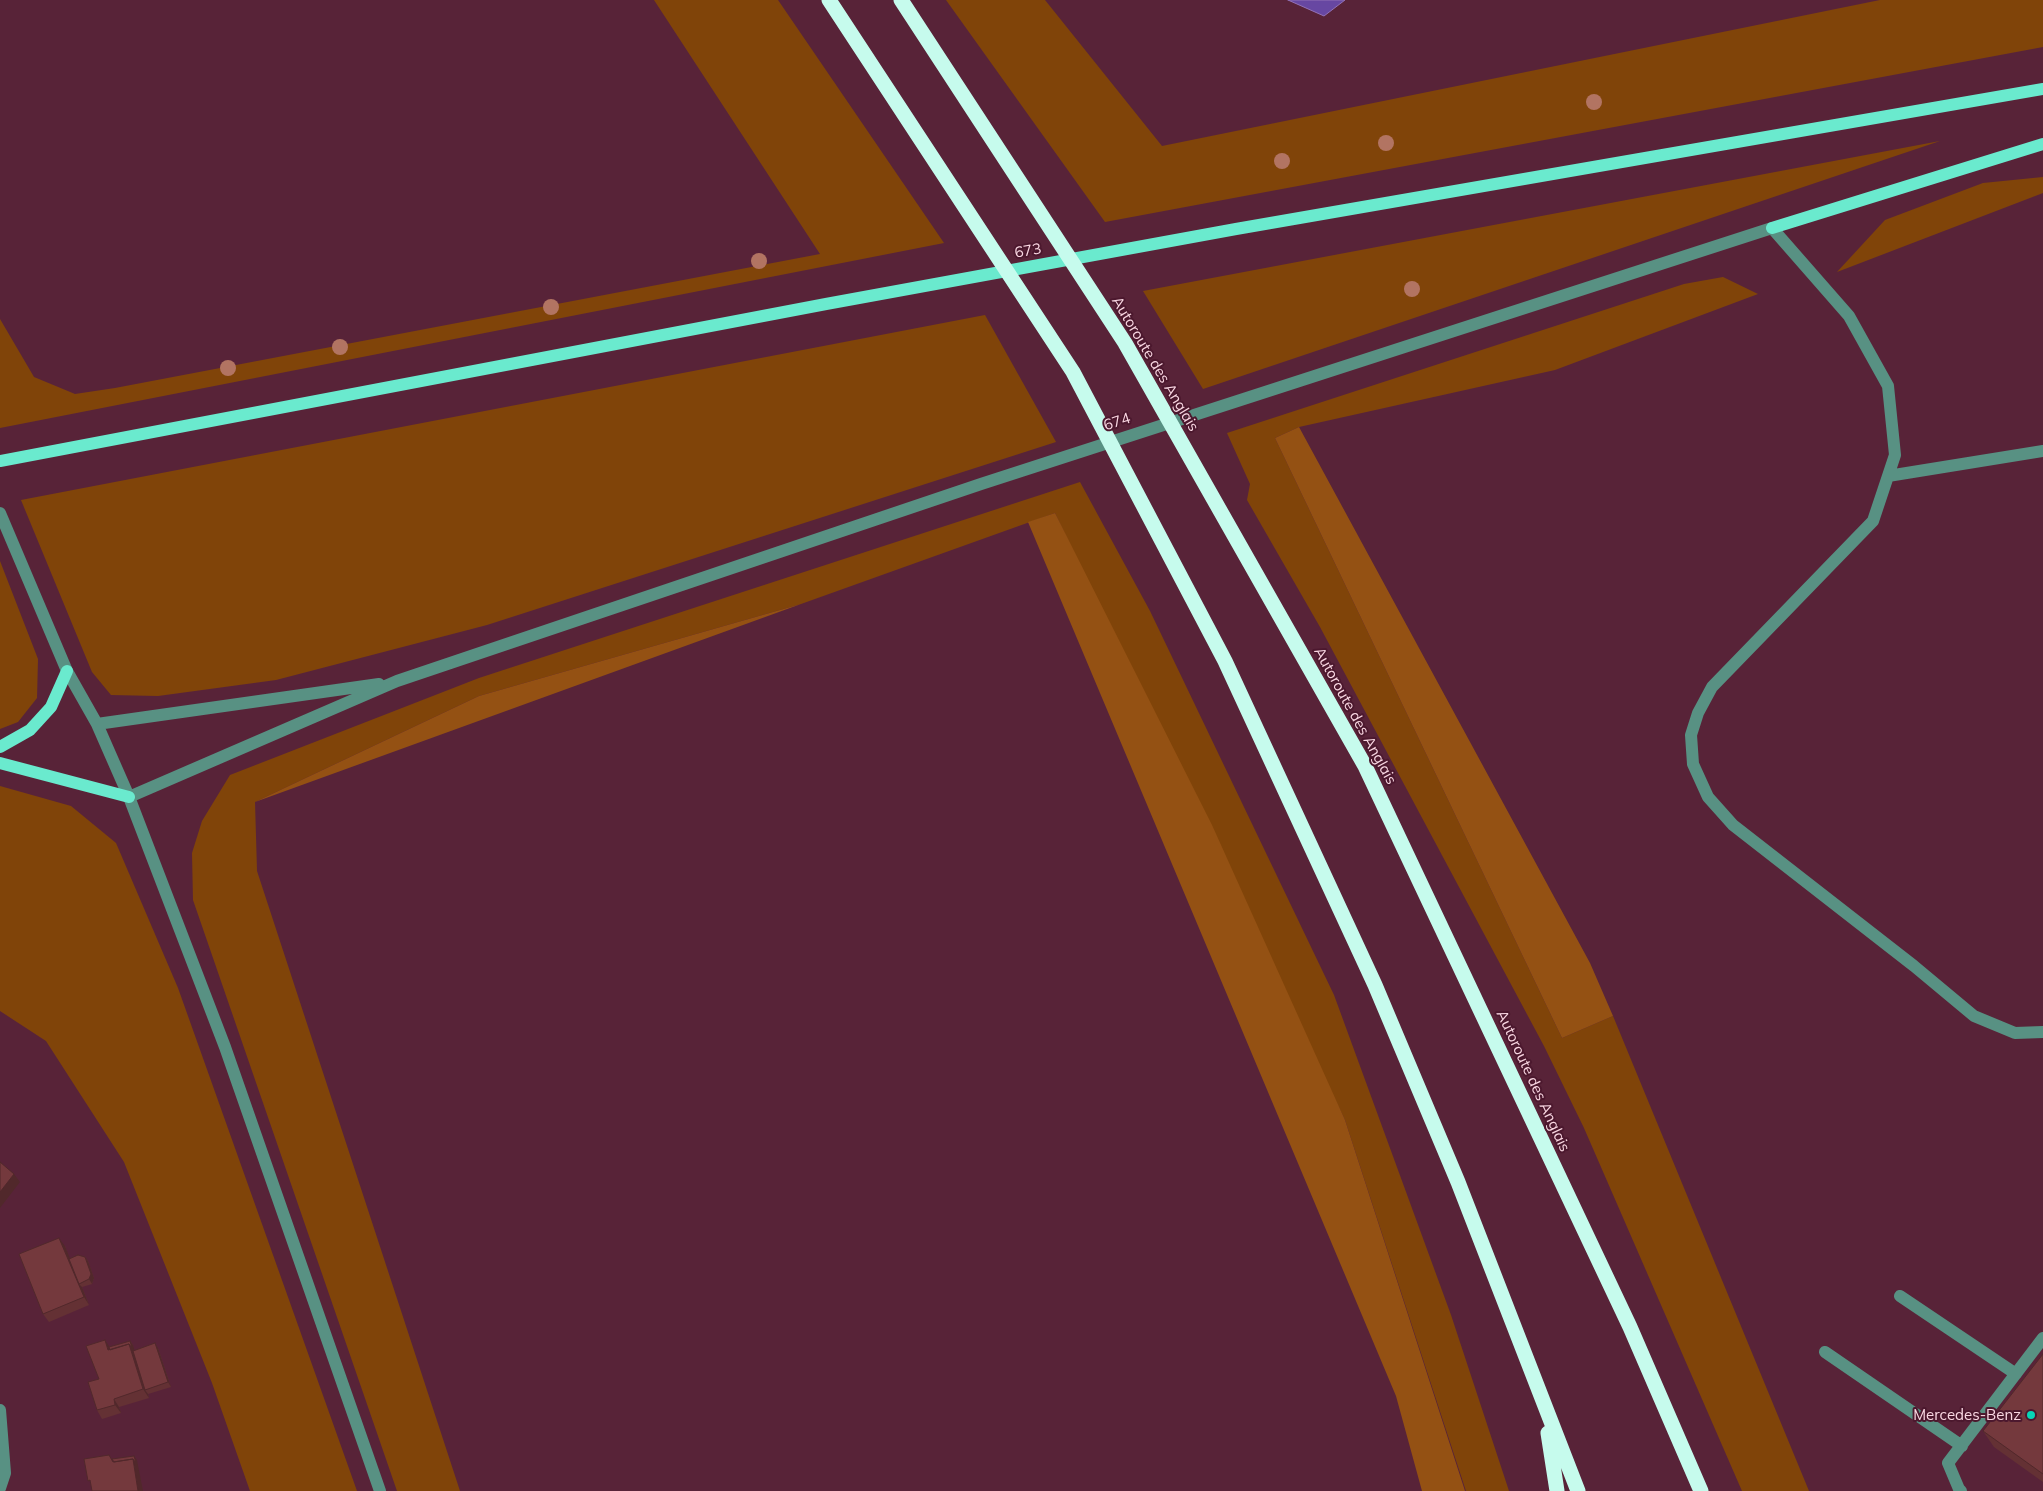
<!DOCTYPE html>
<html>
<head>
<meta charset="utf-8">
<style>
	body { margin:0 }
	canvas { display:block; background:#582338 }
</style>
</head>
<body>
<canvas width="2043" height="1491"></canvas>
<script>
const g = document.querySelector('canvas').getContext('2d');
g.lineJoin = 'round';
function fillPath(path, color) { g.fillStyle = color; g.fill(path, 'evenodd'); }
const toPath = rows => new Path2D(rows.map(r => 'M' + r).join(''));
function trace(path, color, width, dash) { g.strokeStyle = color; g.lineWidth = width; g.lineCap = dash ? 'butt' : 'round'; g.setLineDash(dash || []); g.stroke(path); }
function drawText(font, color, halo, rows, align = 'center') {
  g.font = font + ' Mulish,sans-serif'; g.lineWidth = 4; g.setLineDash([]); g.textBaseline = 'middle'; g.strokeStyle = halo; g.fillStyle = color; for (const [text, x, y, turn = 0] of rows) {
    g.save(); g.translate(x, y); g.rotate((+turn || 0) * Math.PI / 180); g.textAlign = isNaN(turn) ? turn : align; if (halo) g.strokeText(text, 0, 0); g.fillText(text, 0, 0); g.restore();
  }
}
fillPath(toPath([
	[654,0,778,0,944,243,0,428,0,319,34,377,75,394,115,388,820,254],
	[946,0,1045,0,1162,146,1880,0,2043,0,2043,47,1105,222],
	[1940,141,1203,389,1143,291],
	[2043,177,2043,193,1837,272,1885,220,1983,183],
	[1723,277,1758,294,1555,370,1299,427,1275,438,1562,1038,1613,1016,1809,1491,1742,1491,1584,1128,1544,1046,1320,627,1247,500,1250,484,1227,433,1684,284],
	[985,315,1056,442,487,625,276,680,158,696,111,695,92,672,21,500],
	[1080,482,1150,611,1334,995,1451,1315,1509,1491,1466,1491,1345,1120,1055,513,801,604,479,696,255,802,257,871,460,1491,397,1491,193,900,192,853,202,821,230,775,479,678],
	[0,561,38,659,37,698,18,722,0,729],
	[0,786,71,806,116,843,178,988,357,1491,250,1491,212,1383,124,1162,46,1041,0,1011]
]), '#804409');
fillPath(toPath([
	[1299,427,1590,963,1613,1016,1562,1038,1275,438],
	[1055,513,1212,825,1345,1120,1465,1491,1422,1491,1396,1396,1028,522],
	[801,604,255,802,479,696]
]), '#945113');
const water = toPath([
	[1288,0,1345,0,1324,16,1288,0]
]);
fillPath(water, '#6747a2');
trace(water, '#9372b6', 1);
trace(toPath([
	[1888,476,2043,451],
	[0,513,67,671,97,724,129,797,225,1047,380,1491],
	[97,724,379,684],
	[129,797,397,681,981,484,1772,228,1849,316,1888,386,1895,455,1873,521,1712,687,1698,713,1691,735,1693,764,1708,797,1733,825,1914,966,1974,1016,2015,1033,2043,1032],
	[1900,1296,2016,1374],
	[1825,1352,1962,1446],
	[0,1410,5,1473,0,1488],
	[1961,1491,1959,1489,1948,1463,2043,1338]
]), '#589183', 12);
trace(toPath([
	[1772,228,2043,144],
	[0,461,826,304,1236,229,2043,89],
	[0,747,30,730,51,707,67,671],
	[0,763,129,797]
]), '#6aeace', 12);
trace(toPath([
	[829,0,1073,372,1225,661,1375,985,1458,1182,1578,1491],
	[901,0,1125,343,1365,766,1630,1327,1701,1491],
	[1548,1433,1557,1491]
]), '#c6fbed', 15);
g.fillStyle = '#b27462';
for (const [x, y] of [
	[1594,102],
	[1386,143],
	[1282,161],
	[759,261],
	[1412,289],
	[551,307],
	[340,347],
	[228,368]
]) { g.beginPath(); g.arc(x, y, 8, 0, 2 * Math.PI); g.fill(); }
fillPath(toPath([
	[65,1246,70,1259,85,1257,88,1261,94,1278,92,1284,82,1287,89,1305,49,1322,43,1314],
	[130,1341,133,1345,134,1351,158,1348,171,1387,148,1394,149,1398,119,1407,121,1413,102,1419,97,1410,99,1379,110,1347],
	[2043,1354,2043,1482,1994,1447,1983,1431]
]), '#643134');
fillPath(toPath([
	[14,1174,20,1182,0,1208,0,1192],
	[59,1238,65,1246,80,1283,79,1284,82,1287,89,1305,84,1297],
	[85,1257,88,1261,94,1278,92,1284,89,1279],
	[105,1340,111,1349,108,1350],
	[130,1341,133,1345,146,1389,145,1390,148,1394,149,1398,143,1389,129,1344],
	[155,1343,158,1348,171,1387,168,1382],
	[114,1399,119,1407,121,1413,115,1405],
	[134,1456,137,1460,143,1491,138,1491,133,1459]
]), '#51282b');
const building = toPath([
	[0,1162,14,1174,0,1192,0,1162],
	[59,1238,84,1297,43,1314,19,1254,59,1238],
	[78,1255,85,1257,91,1274,89,1279,79,1284,69,1259,78,1255],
	[105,1340,108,1350,129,1344,143,1389,114,1399,115,1405,97,1410,88,1382,99,1379,86,1346,105,1340],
	[130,1341,132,1348,129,1344,110,1350,109,1347,130,1341],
	[155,1343,168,1382,145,1390,133,1351,155,1343],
	[2043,1354,2043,1474,1983,1431,2043,1354],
	[109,1455,113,1462,133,1459,138,1491,92,1491,90,1480,88,1481,84,1459,109,1455],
	[134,1456,136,1463,133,1459,114,1462,112,1459,134,1456]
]);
fillPath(building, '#74393d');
trace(building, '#51282b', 1);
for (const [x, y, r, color] of [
	[2031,1415,5,"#07d5b6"]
]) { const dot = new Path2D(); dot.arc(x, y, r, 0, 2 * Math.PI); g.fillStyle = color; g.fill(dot); trace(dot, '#4c182e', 2); }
drawText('15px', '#fad8e3', '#4c182e', [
	["673",1028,251,-10],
	["Autoroute des Anglais",1155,364,59],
	["674",1117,422,-18],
	["Autoroute des Anglais",1355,716,61],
	["Autoroute des Anglais",1533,1081,65]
]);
drawText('15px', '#fad8e3', '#4c182e', [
	["Mercedes-Benz",2021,1415]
], 'right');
</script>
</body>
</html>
